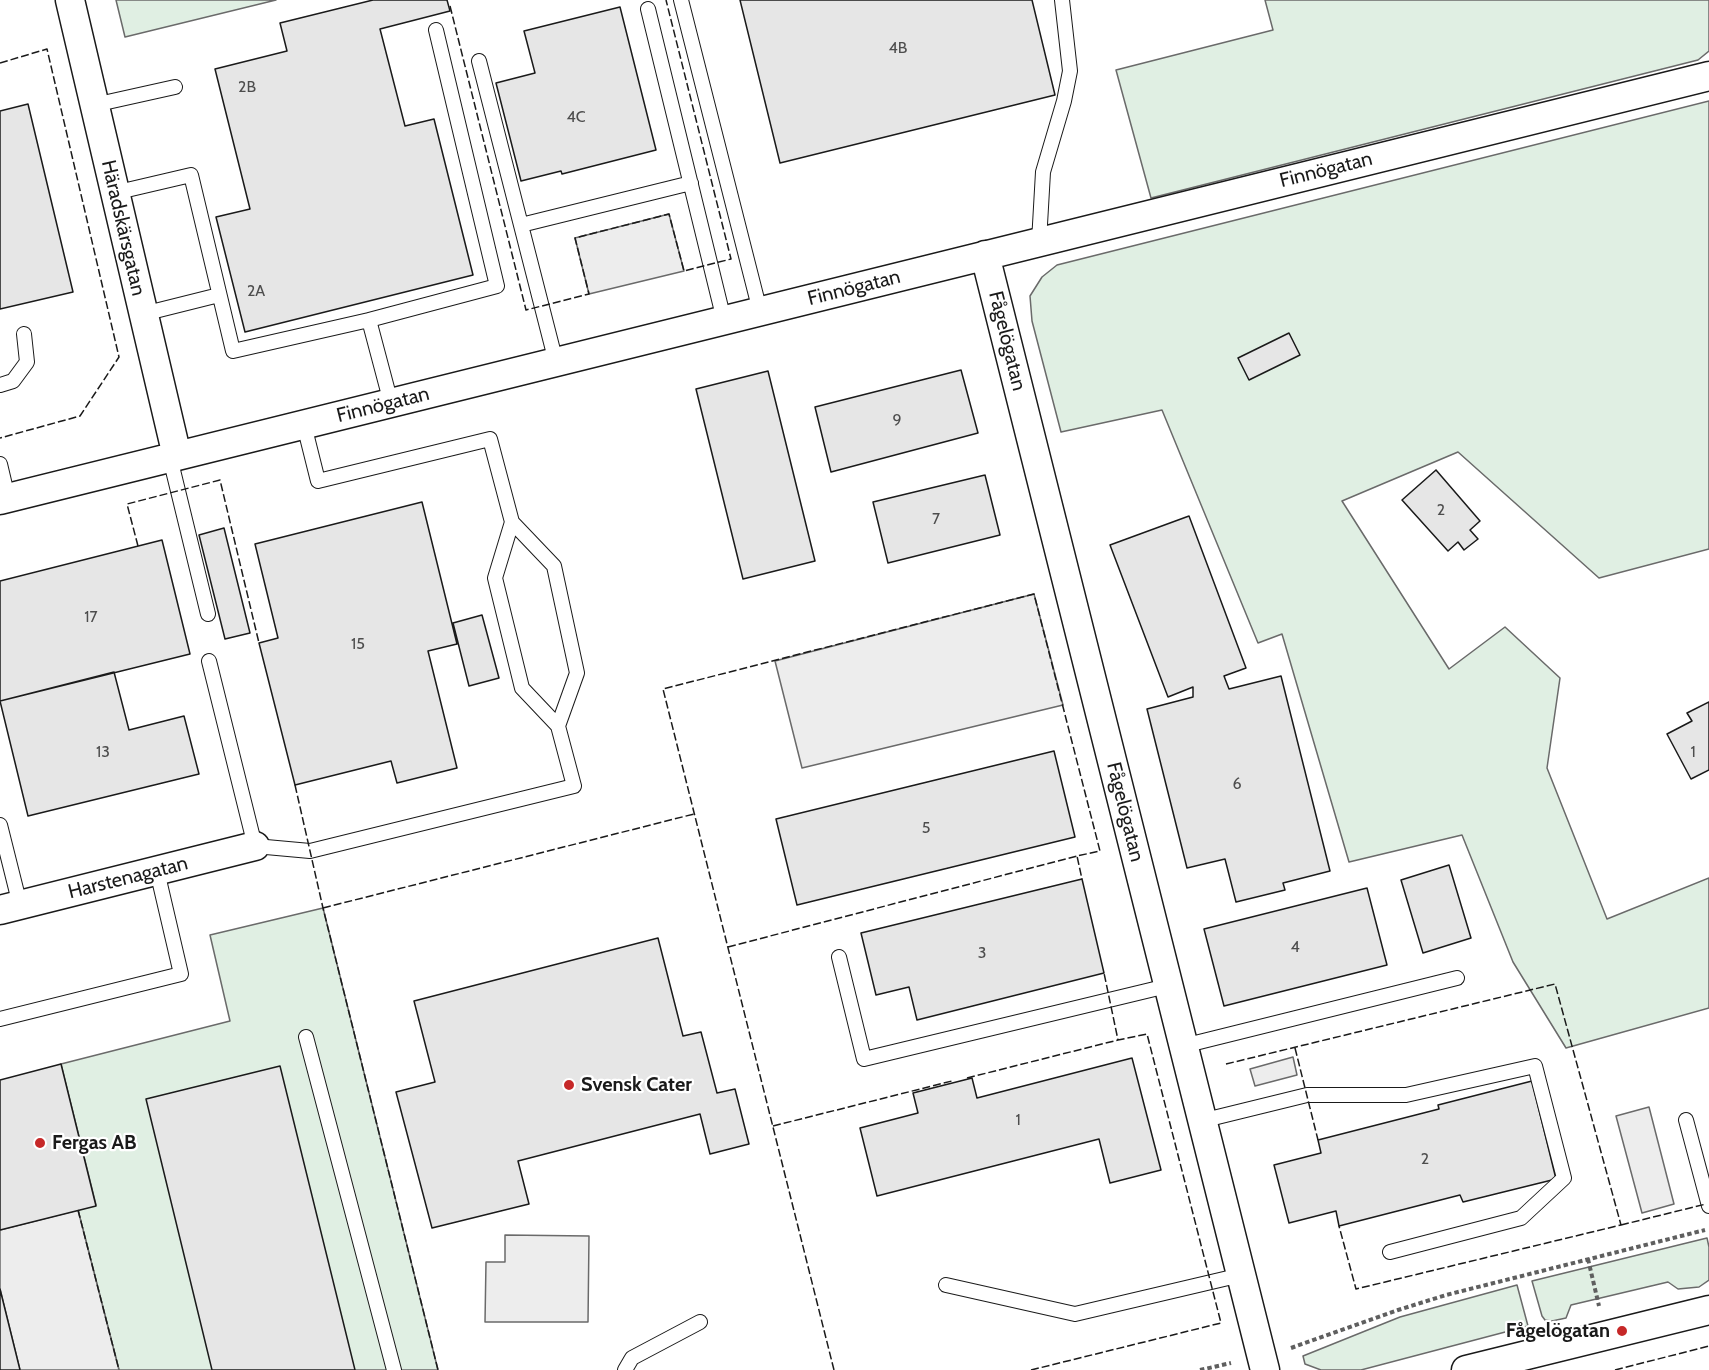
<!DOCTYPE html>
<html>
<head>
<meta charset="utf-8">
<style>
	body { margin:0 }
	canvas { display:block; background:#fff }
</style>
</head>
<body>
<canvas width="1709" height="1370"></canvas>
<script>
const g = document.querySelector('canvas').getContext('2d');
g.lineJoin = 'round';
function fillPath(path, color) { g.fillStyle = color; g.fill(path, 'evenodd'); }
const toPath = rows => new Path2D(rows.map(r => 'M' + r).join(''));
function trace(path, color, width, dash) { g.strokeStyle = color; g.lineWidth = width; g.lineCap = dash ? 'butt' : 'round'; g.setLineDash(dash || []); g.stroke(path); }
function drawText(font, color, halo, rows, align = 'center') {
  g.font = font + ' Cabin,sans-serif'; g.lineWidth = 4.5; g.setLineDash([]); g.textBaseline = 'middle'; g.strokeStyle = halo; g.fillStyle = color; for (const [text, x, y, turn = 0] of rows) {
    g.save(); g.translate(x, y); g.rotate((+turn || 0) * Math.PI / 180); g.textAlign = isNaN(turn) ? turn : align; if (halo) g.strokeText(text, 0, 0); g.fillText(text, 0, 0); g.restore();
  }
}
const green = toPath([
	[116,0,276,0,125,37,116,0],
	[1265,0,1709,0,1709,51,1698,60,1151,198,1116,70,1273,30,1265,0],
	[1709,101,1709,549,1599,578,1458,452,1342,501,1449,669,1505,627,1560,678,1547,768,1607,919,1709,878,1709,1008,1566,1048,1513,962,1462,835,1349,862,1282,634,1258,643,1162,410,1061,432,1032,321,1030,296,1042,277,1057,265,1709,101],
	[323,908,438,1370,119,1370,78,1210,96,1205,61,1064,230,1021,210,935,323,908],
	[1707,1238,1709,1247,1709,1280,1699,1287,1678,1289,1668,1282,1571,1305,1566,1318,1552,1321,1545,1320,1542,1316,1532,1281,1707,1238],
	[1517,1285,1528,1326,1361,1370,1321,1370,1305,1364,1303,1356,1400,1317,1517,1285]
]);
fillPath(green, '#e0efe3');
trace(green, '#6a6a6a', 1.5);
const parking = toPath([
	[669,214,684,271,589,294,575,238,669,214],
	[1034,594,1063,705,802,768,775,661,1034,594],
	[1293,1057,1297,1075,1255,1086,1250,1069,1293,1057],
	[1649,1107,1674,1204,1642,1213,1616,1116,1649,1107],
	[78,1210,119,1370,20,1370,0,1289,0,1230,78,1210],
	[505,1235,589,1236,588,1322,485,1322,486,1262,505,1262,505,1235]
]);
fillPath(parking, '#ededed');
trace(parking, '#6a6a6a', 1.5);
const building = toPath([
	[373,0,447,0,450,11,380,29,405,126,434,119,473,275,245,332,216,217,250,209,215,69,287,51,280,23,373,0],
	[740,0,1032,0,1055,95,780,163,740,0],
	[620,7,656,150,562,174,561,171,521,181,496,83,535,73,524,31,620,7],
	[28,104,73,292,0,309,0,111,28,104],
	[1289,333,1300,355,1249,380,1238,358,1289,333],
	[961,370,978,433,831,472,815,407,961,370],
	[768,371,815,561,743,579,696,389,768,371],
	[1436,470,1480,521,1470,530,1478,539,1464,550,1458,542,1448,551,1402,500,1436,470],
	[985,475,1000,535,888,563,873,502,985,475],
	[422,502,457,644,428,651,457,768,397,783,391,761,295,785,259,643,278,638,255,544,422,502],
	[1189,516,1246,668,1224,676,1229,689,1281,676,1330,871,1283,883,1285,890,1236,902,1225,859,1187,868,1147,709,1193,697,1193,687,1168,697,1110,545,1189,516],
	[224,528,250,633,225,639,199,535,224,528],
	[162,540,190,654,0,701,0,581,162,540],
	[482,615,499,678,469,686,453,623,482,615],
	[114,672,129,730,184,716,199,774,28,816,0,701,114,672],
	[1709,702,1709,770,1691,779,1667,734,1692,721,1687,713,1709,702],
	[1054,751,1075,837,797,905,776,819,1054,751],
	[1449,865,1471,938,1423,953,1401,880,1449,865],
	[1082,879,1104,973,917,1020,909,987,876,995,861,933,1082,879],
	[1367,888,1387,965,1224,1006,1204,929,1367,888],
	[658,938,683,1036,701,1032,717,1093,735,1089,749,1144,710,1154,700,1114,518,1161,529,1204,432,1228,396,1092,435,1082,414,1001,658,938],
	[1132,1058,1161,1170,1110,1183,1099,1139,877,1196,860,1128,918,1113,913,1093,972,1078,977,1098,1132,1058],
	[61,1064,96,1206,0,1230,0,1080,61,1064],
	[280,1066,355,1370,212,1370,146,1099,280,1066],
	[1532,1081,1556,1179,1463,1202,1460,1195,1339,1226,1336,1211,1289,1223,1274,1165,1321,1153,1318,1140,1439,1109,1438,1105,1532,1081],
	[0,1289,20,1370,0,1370,0,1289]
]);
fillPath(building, '#e6e6e6');
trace(building, '#1a1a1a', 1.5);
const lane = toPath([
	[681,0,760,311],
	[648,9,724,320],
	[479,61,556,362],
	[94,105,175,87],
	[114,193,191,175,233,351,369,320],
	[521,225,691,183],
	[1039,242,1043,172,1064,101,1070,71,1062,0],
	[143,314,219,295],
	[0,385,13,381,27,362,24,334],
	[391,403,369,320,497,286,436,30],
	[304,425,318,481,490,439,512,522,554,566,577,673,558,726,522,688,495,578,512,522],
	[170,458,208,614],
	[0,464,8,498],
	[209,661,255,846,310,851,574,786,558,726],
	[0,825,20,905],
	[839,957,864,1059,1167,986],
	[0,1019,181,974,157,871],
	[306,1037,394,1370],
	[1183,1046,1457,978],
	[1686,1120,1709,1206],
	[1201,1121,1307,1095,1406,1095,1535,1066,1564,1178,1521,1218,1390,1252],
	[946,1285,1075,1314,1241,1275],
	[625,1370,632,1358,700,1322]
]);
const street = toPath([
	[70,0,177,456],
	[985,255,1265,1370],
	[0,500,1709,76],
	[0,910,255,846],
	[1466,1370,1709,1310]
]);
trace(lane, '#1a1a1a', 16);
trace(street, '#1a1a1a', 31);
trace(toPath([
	[1588,1259,1599,1306],
	[1291,1348,1398,1310,1446,1295,1705,1230],
	[1200,1370,1231,1363]
]), '#5f5f5f', 4, [4.5, 3]);
trace(lane, '#fff', 14);
trace(street, '#fff', 28);
trace(toPath([
	[450,6,526,310,589,294,575,238,669,214,684,271,731,259,666,0],
	[0,63,47,49,119,357,80,416,0,438],
	[138,546,127,504,220,480,259,643],
	[295,785,323,908,438,1370],
	[323,908,694,814],
	[728,947,1077,856],
	[1295,1048,1318,1140],
	[1226,1064,1555,984,1621,1225,1356,1289,1339,1226],
	[967,1078,1118,1040],
	[773,1126,952,1081],
	[78,1210,119,1370],
	[1621,1225,1706,1204],
	[834,1370,663,689,1034,594,1100,851,1077,856,1082,879],
	[1031,1370,1221,1323,1147,1034,1118,1040,1104,973],
	[1615,1370,1709,1346]
]), '#1a1a1a', 1.5, [8, 3]);
for (const [x, y, r, color] of [
	[569,1085,6,"#c62828"],
	[40,1143,6,"#c62828"],
	[1622,1331,6,"#c62828"]
]) { const dot = new Path2D(); dot.arc(x, y, r, 0, 2 * Math.PI); g.fillStyle = color; g.fill(dot); trace(dot, '#fff', 2); }
drawText('16px', '#4d4d4d', null, [
	["4B",898,48],
	["2B",247,87],
	["4C",576,117],
	["2A",256,291],
	["9",897,420],
	["2",1441,510],
	["7",936,519],
	["17",91,617],
	["15",358,644],
	["13",103,752],
	["1",1693,752],
	["6",1237,784],
	["5",926,828],
	["4",1295,947],
	["3",982,953],
	["1",1018,1120],
	["2",1425,1159]
]);
drawText('20px', '#1a1a1a', '#fff', [
	["Finnögatan",1326,170,-14],
	["Häradskärsgatan",123,228,77],
	["Finnögatan",854,288,-14],
	["Fågelögatan",1007,341,76],
	["Finnögatan",383,405,-14],
	["Fågelögatan",1125,812,76],
	["Harstenagatan",128,878,-14]
]);
drawText('bold 20px', '#1a1a1a', '#fff', [
	["Svensk Cater",581,1085],
	["Fergas AB",52,1143],
	["Fågelögatan",1610,1331,"right"]
], 'left');
</script>
</body>
</html>
